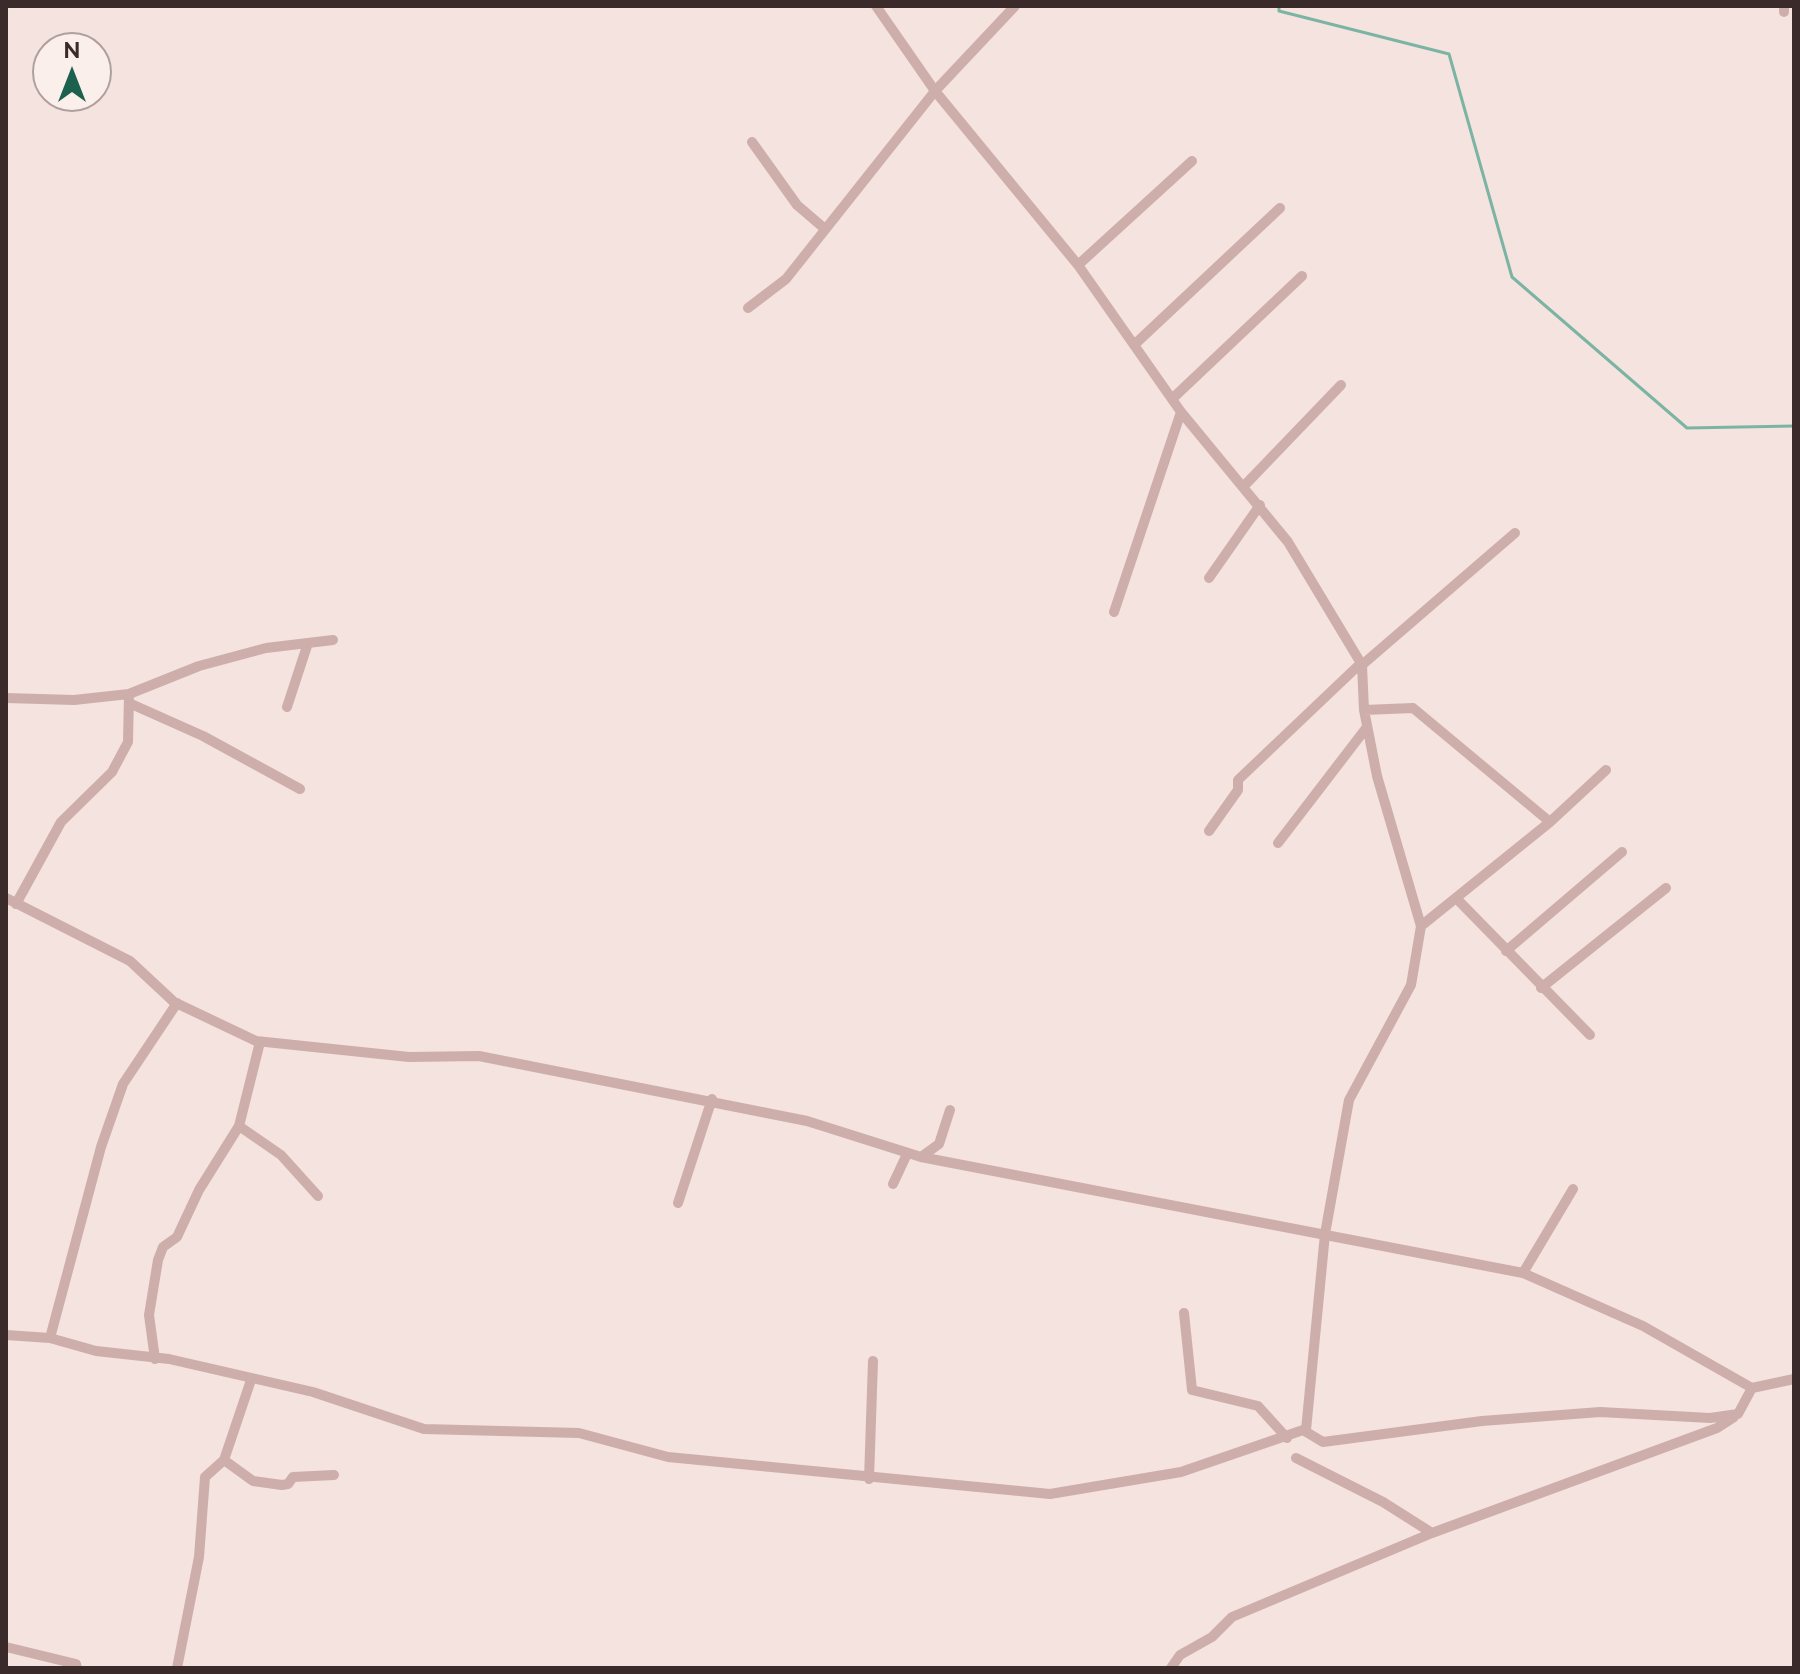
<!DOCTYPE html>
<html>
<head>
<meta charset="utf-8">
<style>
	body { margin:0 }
	#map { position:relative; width:1800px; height:1674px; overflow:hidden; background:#f5e3df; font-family:Raleway,sans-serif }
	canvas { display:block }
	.frame { position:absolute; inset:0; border:8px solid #3b2a2a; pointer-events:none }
	.north { position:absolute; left:32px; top:32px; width:80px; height:80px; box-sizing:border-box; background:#fbefec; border:2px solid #aea09e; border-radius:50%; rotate:0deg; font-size:22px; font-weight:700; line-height:32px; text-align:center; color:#3b2a2a }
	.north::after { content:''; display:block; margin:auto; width:28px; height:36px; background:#1c604e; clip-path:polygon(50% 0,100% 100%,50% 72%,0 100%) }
</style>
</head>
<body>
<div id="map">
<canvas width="1800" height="1674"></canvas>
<div class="frame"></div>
<div class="north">N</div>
</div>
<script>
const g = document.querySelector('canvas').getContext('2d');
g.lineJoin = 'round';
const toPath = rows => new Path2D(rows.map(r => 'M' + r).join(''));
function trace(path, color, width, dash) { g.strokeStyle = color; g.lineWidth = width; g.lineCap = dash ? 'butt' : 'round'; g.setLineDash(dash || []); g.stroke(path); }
trace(toPath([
	[1279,6,1279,11,1449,54,1512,277,1687,428,1794,426]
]), '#7cb4a4', 3);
trace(toPath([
	[876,6,935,91,1078,265,1181,412,1288,542,1362,665,1364,710,1377,776,1421,926,1411,985,1349,1100,1325,1234,1306,1430],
	[1784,6,1784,12],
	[752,142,797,205,825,229],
	[1078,265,1192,161],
	[748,308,786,279,935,91,1015,6],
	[1134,345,1280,208],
	[1172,399,1302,276],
	[1244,486,1341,385],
	[1209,578,1260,505],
	[1114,612,1181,412],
	[1362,665,1515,533],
	[6,698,74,700,129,694,199,666,266,648,333,640],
	[129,703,203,736,300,789],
	[287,707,307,646],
	[1364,710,1413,708,1550,822],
	[1209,831,1238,790,1238,780,1360,664],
	[1278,843,1367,727],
	[6,898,130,961,174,1002,256,1041,409,1057,479,1056,807,1121,921,1157,1523,1273,1643,1326,1752,1388,1794,1379],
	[1456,898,1590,1035],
	[16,904,61,822,112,772,128,742,129,694],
	[1421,926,1550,822,1606,770],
	[1506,951,1622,852],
	[1541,988,1666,888],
	[239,1126,281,1155,318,1196],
	[921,1157,939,1144,950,1110],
	[893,1184,907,1154],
	[678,1203,712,1099],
	[1523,1273,1573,1189],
	[1184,1313,1192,1390,1258,1406,1287,1438],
	[6,1335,50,1338,96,1351,169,1359,313,1392,424,1429,579,1433,668,1457,1050,1494,1181,1472,1303,1430,1323,1442,1482,1421,1600,1412,1710,1418,1738,1414,1752,1388],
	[50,1338,101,1147,123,1084,177,1003],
	[155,1359,149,1315,158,1260,163,1247,177,1237,199,1190,239,1126,260,1042],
	[1296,1458,1383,1502,1432,1533],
	[224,1460,253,1481,282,1485,288,1484,293,1477,334,1475],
	[869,1479,873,1361],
	[6,1647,76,1664,77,1668],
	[177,1668,199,1557,205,1477,224,1460,251,1380],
	[1171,1668,1180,1655,1212,1637,1232,1617,1432,1533,1717,1428,1734,1417]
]), '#ceaeaa', 10);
</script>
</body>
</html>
